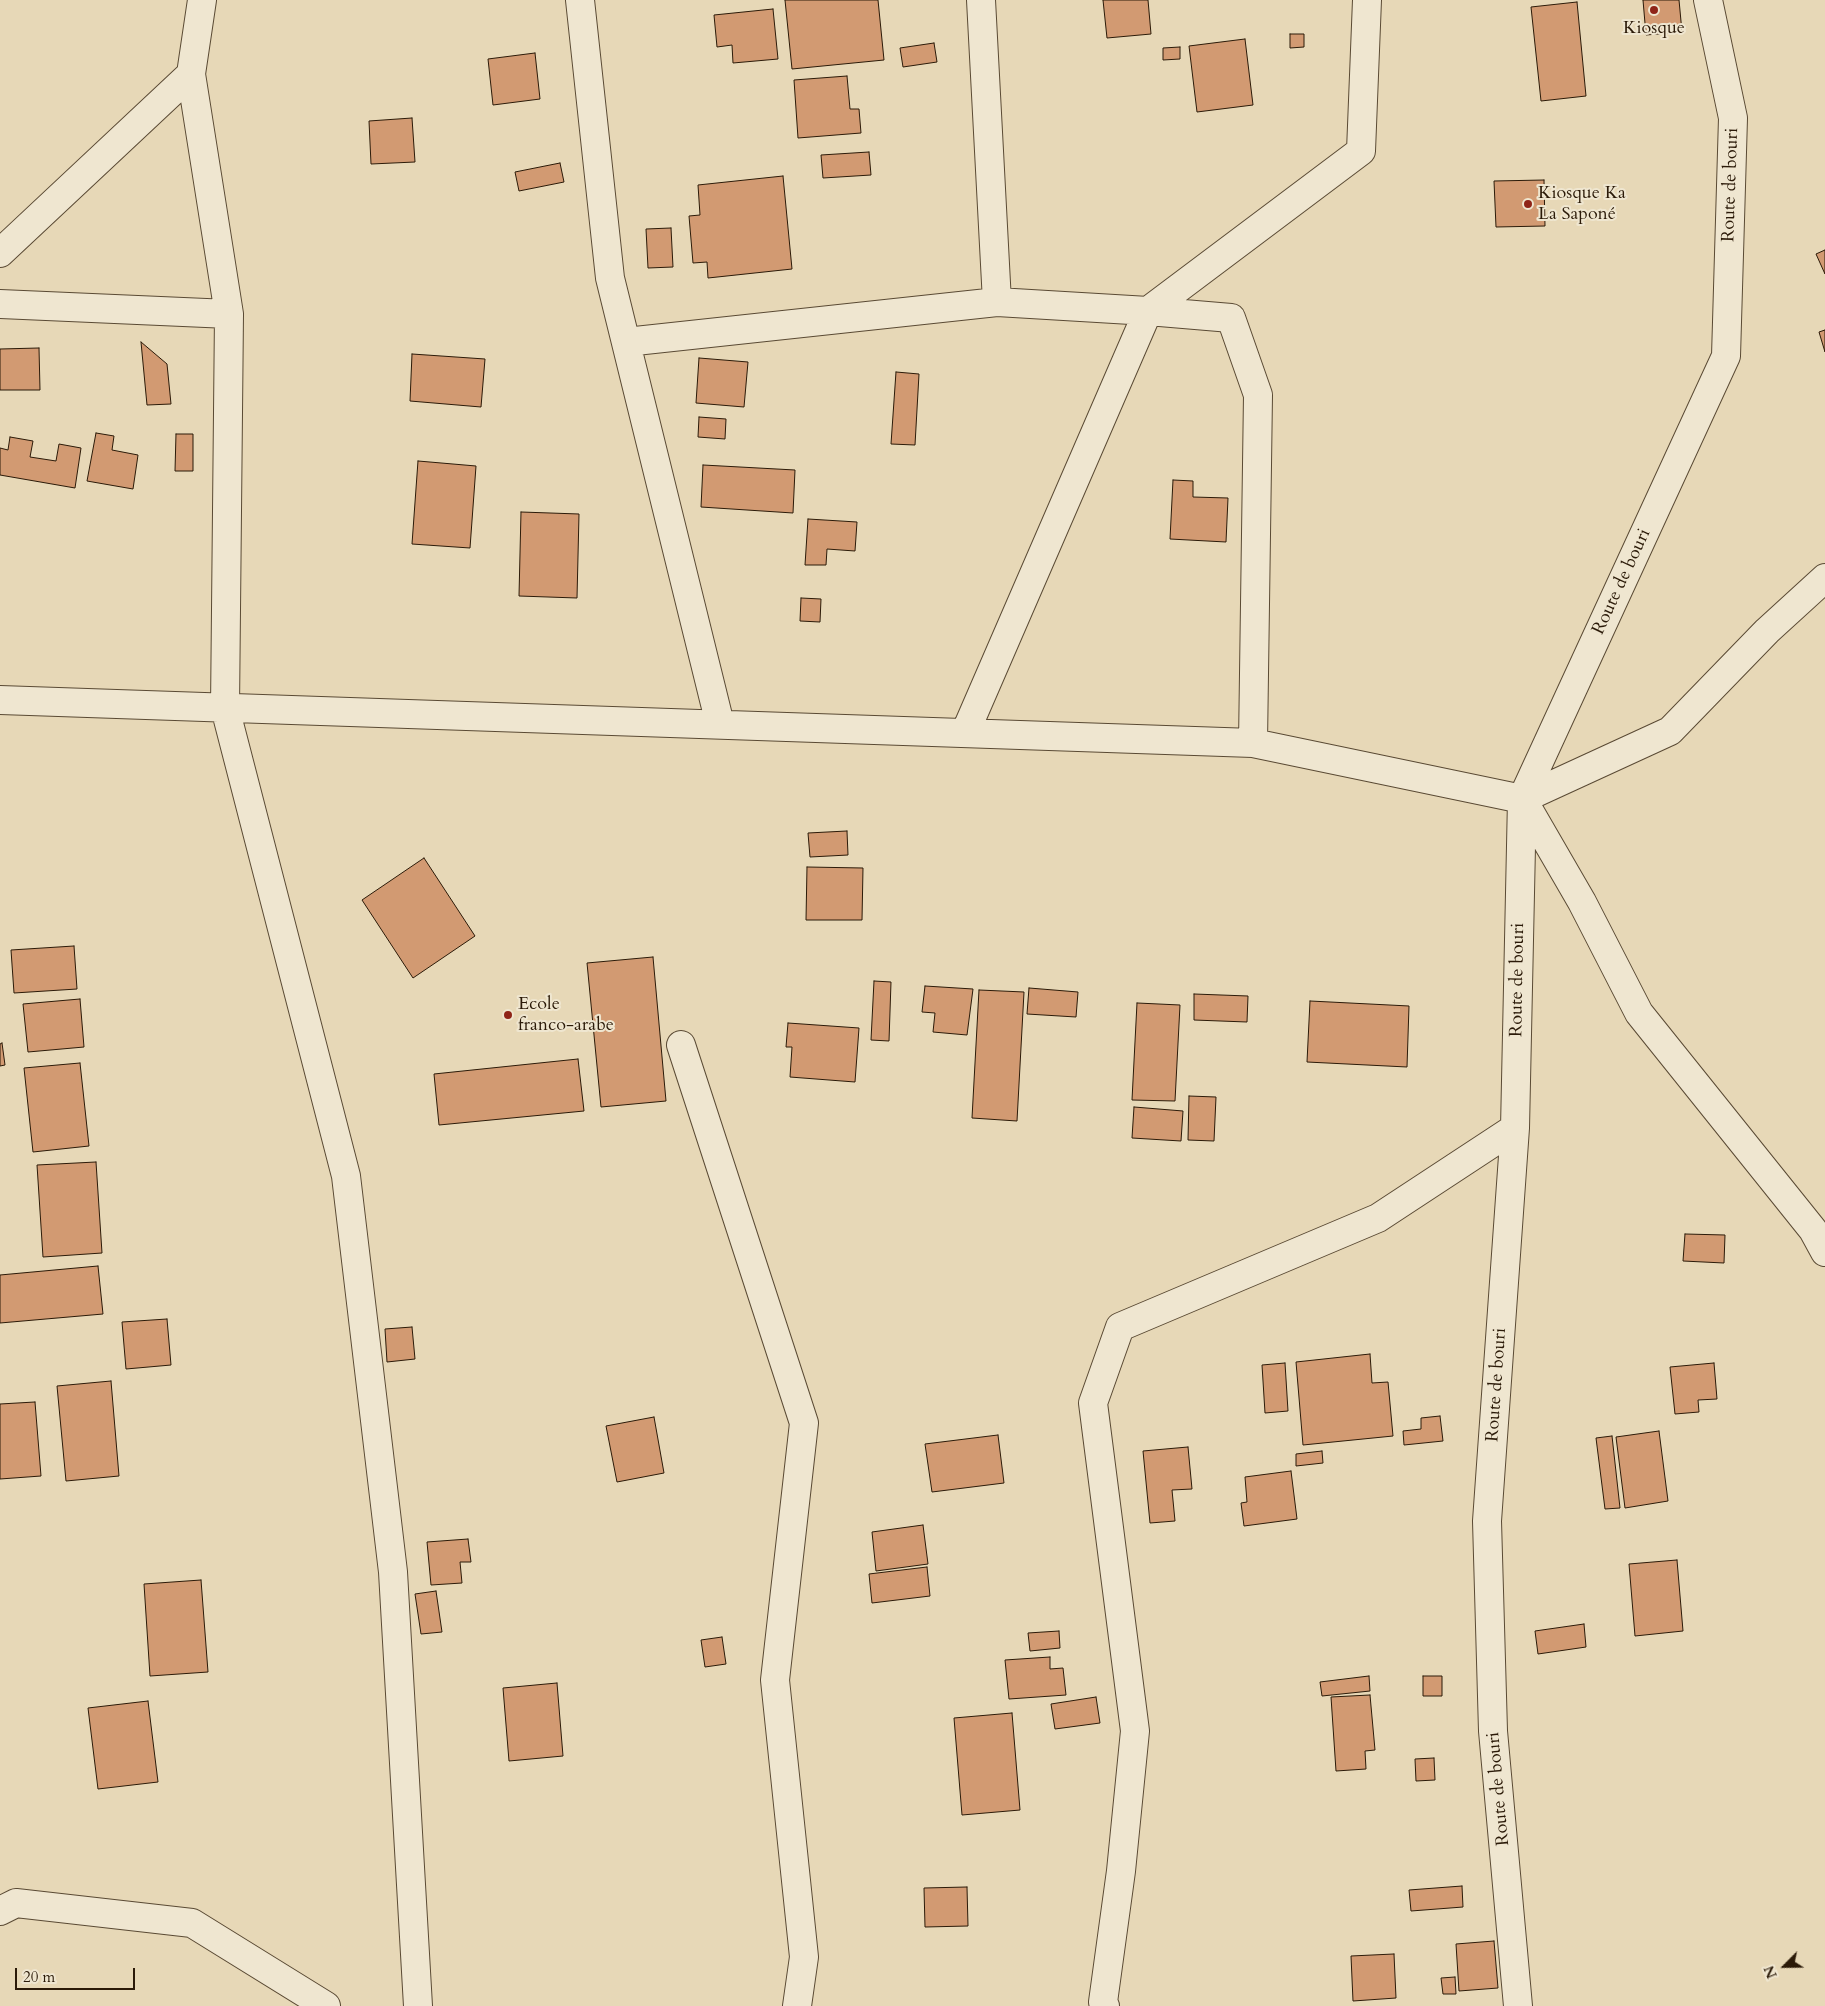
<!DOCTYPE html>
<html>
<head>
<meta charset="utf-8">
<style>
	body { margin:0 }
	#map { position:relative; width:1825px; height:2006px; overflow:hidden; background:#e7d8b7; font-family:Cardo,serif }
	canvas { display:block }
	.north { position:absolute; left:1760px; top:1941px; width:50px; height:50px; -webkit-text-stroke:4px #efe6d0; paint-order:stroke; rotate:247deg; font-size:14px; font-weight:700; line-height:20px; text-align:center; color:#2b1a08 }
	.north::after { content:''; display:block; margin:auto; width:18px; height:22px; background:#2b1a08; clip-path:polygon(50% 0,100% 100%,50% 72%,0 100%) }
	.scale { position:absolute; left:15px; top:1968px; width:120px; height:22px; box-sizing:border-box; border:2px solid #2b1a08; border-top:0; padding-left:6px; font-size:15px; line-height:18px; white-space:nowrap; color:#2b1a08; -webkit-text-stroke:4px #efe6d0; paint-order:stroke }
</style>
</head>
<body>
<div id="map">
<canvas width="1825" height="2006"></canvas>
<div class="north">N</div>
<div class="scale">20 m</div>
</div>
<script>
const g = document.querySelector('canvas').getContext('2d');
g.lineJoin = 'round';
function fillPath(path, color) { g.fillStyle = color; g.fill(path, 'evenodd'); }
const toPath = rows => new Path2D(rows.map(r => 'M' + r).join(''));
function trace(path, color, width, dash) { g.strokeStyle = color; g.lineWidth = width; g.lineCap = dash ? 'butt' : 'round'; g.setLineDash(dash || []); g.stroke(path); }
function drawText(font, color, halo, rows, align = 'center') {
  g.font = font + ' Cardo,serif'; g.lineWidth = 4; g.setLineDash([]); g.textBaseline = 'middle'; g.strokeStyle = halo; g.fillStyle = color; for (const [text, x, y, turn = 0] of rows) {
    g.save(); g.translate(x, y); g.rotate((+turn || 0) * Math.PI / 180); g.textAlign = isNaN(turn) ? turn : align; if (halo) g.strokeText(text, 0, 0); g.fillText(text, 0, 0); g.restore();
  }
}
const building = toPath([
	[785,0,878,0,884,60,792,69,785,0],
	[1103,0,1148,0,1151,34,1107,38,1103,0],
	[1643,0,1679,0,1682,32,1646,35,1643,0],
	[1577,2,1586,96,1541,101,1531,7,1577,2],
	[773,9,778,59,733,63,732,45,717,47,714,15,773,9],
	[1290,34,1304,34,1304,47,1290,48,1290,34],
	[1245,39,1253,105,1197,112,1189,46,1245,39],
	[934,43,937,62,903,67,900,48,934,43],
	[1180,47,1180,59,1163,60,1163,48,1180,47],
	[535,53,540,99,493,105,488,59,535,53],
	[847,76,850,109,859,109,861,133,798,138,794,80,847,76],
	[412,118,415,162,371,164,369,121,412,118],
	[869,152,871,175,823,178,821,155,869,152],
	[560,163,564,182,519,191,515,172,560,163],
	[783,176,792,269,708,278,707,262,693,263,689,216,700,215,698,185,783,176],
	[1544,180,1545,226,1496,227,1494,181,1544,180],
	[671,228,673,267,648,268,646,229,671,228],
	[1825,250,1825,274,1816,254,1825,250],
	[1825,330,1825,352,1819,332,1825,330],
	[141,342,167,364,171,404,147,405,141,342],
	[39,348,40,390,0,390,0,349,39,348],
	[412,354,485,359,481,407,410,401,412,354],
	[699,358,748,362,744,407,696,403,699,358],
	[896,372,919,374,915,445,891,444,896,372],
	[699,417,726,419,725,439,698,437,699,417],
	[96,433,114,436,112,450,138,455,133,489,87,481,96,433],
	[176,434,193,434,193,471,175,471,176,434],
	[10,437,33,441,30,457,56,461,59,444,81,448,75,488,0,475,0,448,8,450,10,437],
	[418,461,476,466,470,548,412,544,418,461],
	[703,465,795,470,793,513,701,507,703,465],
	[1173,480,1193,481,1193,497,1228,498,1226,542,1170,539,1173,480],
	[521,512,579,514,577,598,519,596,521,512],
	[808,519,857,522,855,551,827,549,826,565,805,565,808,519],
	[801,598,821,599,820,622,800,621,801,598],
	[847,831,848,855,810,857,808,833,847,831],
	[424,858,475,936,413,978,362,900,424,858],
	[807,867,863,868,862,920,806,920,807,867],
	[74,946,77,989,14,993,11,950,74,946],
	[653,957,666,1101,601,1107,587,963,653,957],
	[874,981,891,982,889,1041,871,1040,874,981],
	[925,986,973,989,967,1035,933,1032,935,1013,922,1012,925,986],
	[1029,988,1078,992,1076,1017,1027,1014,1029,988],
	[979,990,1024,992,1017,1121,972,1118,979,990],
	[1194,994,1248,996,1247,1022,1194,1020,1194,994],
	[80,999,84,1047,28,1052,23,1004,80,999],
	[1310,1001,1409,1006,1407,1067,1307,1062,1310,1001],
	[1137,1003,1180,1005,1175,1101,1132,1100,1137,1003],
	[788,1023,859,1028,855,1082,790,1077,792,1047,786,1047,788,1023],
	[2,1043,5,1065,0,1066,0,1044,2,1043],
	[578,1059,584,1111,439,1125,434,1074,578,1059],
	[80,1063,89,1146,33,1152,24,1068,80,1063],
	[1189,1096,1216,1097,1214,1141,1188,1140,1189,1096],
	[1134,1107,1183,1111,1181,1141,1132,1138,1134,1107],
	[96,1162,102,1253,43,1257,37,1165,96,1162],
	[1685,1234,1725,1235,1724,1263,1683,1261,1685,1234],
	[98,1266,103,1314,0,1323,0,1275,98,1266],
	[167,1319,171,1365,126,1369,122,1322,167,1319],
	[412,1327,415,1359,387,1362,385,1329,412,1327],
	[1370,1354,1372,1383,1388,1382,1393,1436,1303,1445,1296,1362,1370,1354],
	[1285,1363,1288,1411,1265,1413,1262,1365,1285,1363],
	[1714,1363,1717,1399,1698,1400,1699,1412,1675,1414,1670,1367,1714,1363],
	[111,1381,119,1476,66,1481,57,1386,111,1381],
	[35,1402,41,1476,0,1479,0,1404,35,1402],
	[1440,1416,1443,1441,1404,1445,1403,1431,1421,1429,1421,1418,1440,1416],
	[654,1417,664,1473,617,1482,606,1426,654,1417],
	[1659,1431,1668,1501,1625,1508,1616,1437,1659,1431],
	[998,1435,1004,1483,932,1492,925,1444,998,1435],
	[1612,1436,1620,1508,1605,1509,1596,1438,1612,1436],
	[1188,1447,1192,1489,1172,1490,1175,1521,1150,1523,1143,1451,1188,1447],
	[1322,1451,1323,1463,1296,1466,1296,1454,1322,1451],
	[1291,1471,1297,1519,1244,1526,1241,1503,1247,1502,1245,1477,1291,1471],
	[923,1525,928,1564,876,1571,872,1532,923,1525],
	[468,1539,471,1562,460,1562,462,1583,431,1585,427,1542,468,1539],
	[1677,1560,1683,1631,1635,1636,1629,1564,1677,1560],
	[927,1567,930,1596,872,1603,869,1574,927,1567],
	[201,1580,208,1672,150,1676,144,1584,201,1580],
	[436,1591,442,1632,421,1634,415,1594,436,1591],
	[1584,1624,1586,1647,1538,1654,1535,1631,1584,1624],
	[1059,1631,1060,1648,1030,1651,1028,1633,1059,1631],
	[722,1637,726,1664,705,1667,701,1640,722,1637],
	[1050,1657,1050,1669,1063,1668,1066,1695,1009,1699,1005,1660,1050,1657],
	[1369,1676,1370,1691,1322,1696,1320,1682,1369,1676],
	[1423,1676,1442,1676,1442,1696,1423,1696,1423,1676],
	[557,1683,563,1756,509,1761,503,1688,557,1683],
	[1370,1695,1375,1750,1365,1751,1366,1769,1336,1771,1331,1697,1370,1695],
	[1096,1697,1100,1723,1055,1729,1051,1704,1096,1697],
	[148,1701,158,1782,98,1789,88,1708,148,1701],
	[1012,1713,1020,1810,962,1815,954,1718,1012,1713],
	[1434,1758,1435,1780,1416,1781,1415,1759,1434,1758],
	[1462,1886,1463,1907,1411,1911,1409,1890,1462,1886],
	[967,1887,968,1926,925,1927,924,1888,967,1887],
	[1494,1941,1498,1988,1459,1991,1456,1944,1494,1941],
	[1394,1954,1396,1998,1353,2001,1351,1956,1394,1954],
	[1455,1977,1456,1994,1443,1994,1441,1978,1455,1977]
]);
fillPath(building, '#d29a72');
trace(building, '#2b1a08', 1);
const street = toPath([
	[202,0,191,74,229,314,225,708,346,1176,393,1572,418,2006],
	[580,0,610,278,720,724],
	[981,0,997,302,1148,311,1231,318,1258,395,1253,743],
	[0,253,191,74],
	[0,304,229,314],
	[626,342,997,302],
	[0,700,1253,743,1522,799,1670,731,1767,631,1825,578],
	[965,733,1148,311,1361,151,1367,0],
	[1523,800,1582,902,1639,1013,1813,1230,1825,1252],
	[681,1045,804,1423,775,1680,804,1957,797,2006],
	[0,1911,16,1903,192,1923,326,2006],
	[1105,2006,1103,2002,1121,1871,1135,1731,1093,1403,1120,1327,1378,1218,1515,1128],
	[1518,2006,1493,1731,1487,1521,1515,1128,1522,799,1726,356,1733,118,1708,0]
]);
trace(street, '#5a4a34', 30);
trace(street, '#efe6d0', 28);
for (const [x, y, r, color] of [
	[1654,10,5,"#8f2418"],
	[1528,204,5,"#8f2418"],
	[508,1015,5,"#8f2418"]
]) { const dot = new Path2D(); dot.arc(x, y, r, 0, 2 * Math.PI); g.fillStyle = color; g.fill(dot); trace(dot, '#efe6d0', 2); }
drawText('18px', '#2b1a08', '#efe6d0', [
	["Kiosque",1654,29,"center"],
	["Kiosque Ka",1538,194],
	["La Saponé",1538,215],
	["Ecole",518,1005],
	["franco-arabe",518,1026]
], 'left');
drawText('18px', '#2b1a08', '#efe6d0', [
	["Route de bouri",1731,185,-88],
	["Route de bouri",1622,582,-65],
	["Route de bouri",1518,980,-89],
	["Route de bouri",1497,1385,-86],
	["Route de bouri",1499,1789,-95]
]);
</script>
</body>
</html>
